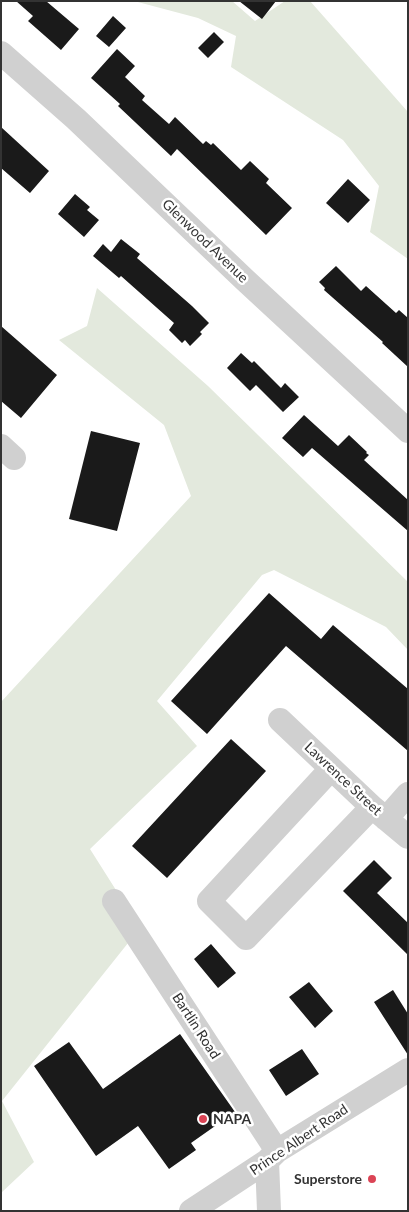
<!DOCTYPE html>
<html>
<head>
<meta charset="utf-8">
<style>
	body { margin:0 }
	#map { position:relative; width:409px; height:1212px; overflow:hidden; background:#fff; font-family:Lato,sans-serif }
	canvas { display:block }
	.frame { position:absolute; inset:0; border:2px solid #333; pointer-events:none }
</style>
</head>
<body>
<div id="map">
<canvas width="409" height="1212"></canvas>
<div class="frame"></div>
</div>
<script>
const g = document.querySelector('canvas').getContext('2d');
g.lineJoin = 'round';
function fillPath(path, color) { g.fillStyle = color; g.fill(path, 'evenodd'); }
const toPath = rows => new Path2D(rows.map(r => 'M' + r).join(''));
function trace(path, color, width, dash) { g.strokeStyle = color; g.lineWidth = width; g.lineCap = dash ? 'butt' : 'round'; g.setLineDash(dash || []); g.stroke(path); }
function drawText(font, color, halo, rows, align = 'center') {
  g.font = font + ' Lato,sans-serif'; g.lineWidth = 5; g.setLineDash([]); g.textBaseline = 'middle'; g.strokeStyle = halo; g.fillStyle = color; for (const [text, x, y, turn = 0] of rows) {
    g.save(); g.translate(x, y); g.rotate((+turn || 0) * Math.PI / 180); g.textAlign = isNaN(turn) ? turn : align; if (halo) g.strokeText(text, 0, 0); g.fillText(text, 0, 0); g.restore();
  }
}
fillPath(toPath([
	[134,1,232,1,255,21,285,1,310,1,408,112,408,259,370,232,379,186,343,140,231,67,236,36,198,18],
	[97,288,208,386,408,582,408,650,386,627,274,570,262,575,157,701,197,746,90,849,140,928,2,1101,34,1162,1,1193,1,702,191,496,164,425,59,340,87,326]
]), '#e3e9dd');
fillPath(toPath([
	[16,1,46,1,79,29,61,50,28,21,33,16],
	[239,1,276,1,262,19],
	[113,16,126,28,109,47,96,36],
	[214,32,224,42,208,58,198,48],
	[117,49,135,66,125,77,145,96,142,100,169,124,175,117,203,144,206,141,211,145,213,143,241,170,250,161,269,179,266,183,292,208,266,235,177,149,171,156,118,106,120,104,91,78],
	[1,127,49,171,30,193,1,168],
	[348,179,370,200,348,223,326,203],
	[75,194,90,207,87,210,99,220,84,237,58,214],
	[121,239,140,254,137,258,192,306,209,323,200,332,202,334,190,346,185,340,182,343,169,330,174,323,121,276,119,278,93,256,103,244,111,252],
	[336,266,361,291,366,286,396,313,399,310,408,318,408,367,382,343,383,342,324,290,325,288,319,282],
	[1,326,57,375,21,418,1,401],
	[241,353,252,363,254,361,281,388,285,383,299,397,283,412,256,385,250,391,227,368],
	[304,415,338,446,349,435,367,452,366,453,369,455,364,460,408,500,408,531,312,448,303,457,282,438],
	[91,431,140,443,117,531,69,519],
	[269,593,321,639,333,625,408,689,408,751,286,646,207,734,171,701],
	[231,739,266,771,167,878,132,846],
	[374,860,392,878,377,893,408,923,408,955,343,891],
	[211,944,236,973,218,988,194,959],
	[309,982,333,1011,315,1028,289,997],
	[393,990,408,1014,408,1055,374,1002],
	[180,1034,235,1112,191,1143,196,1150,169,1169,138,1126,96,1156,34,1066,69,1042,103,1089],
	[302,1049,319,1074,286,1096,269,1070]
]), '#1a1a1a');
trace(toPath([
	[1,53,76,119,245,280,408,431],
	[1,446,14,458],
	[280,720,372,807,408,837],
	[331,769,209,901,246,938,372,807],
	[386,819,408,794],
	[114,901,277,1151],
	[267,1161,269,1211],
	[191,1211,267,1161,277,1151,408,1070]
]), '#d0d0d0', 24);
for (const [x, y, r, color] of [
	[203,1119,5,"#db4455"],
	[372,1179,5,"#db4455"]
]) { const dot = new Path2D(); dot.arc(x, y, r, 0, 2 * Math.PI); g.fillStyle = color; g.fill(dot); trace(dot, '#fff', 2); }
drawText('14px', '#333', '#fff', [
	["Glenwood Avenue",205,241,44],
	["Lawrence Street",343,779,43],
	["Bartlin Road",196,1026,57],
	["Prince Albert Road",299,1140,-34]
]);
drawText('bold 14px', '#333', '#fff', [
	["NAPA",213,1119],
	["Superstore",362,1179,"right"]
], 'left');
</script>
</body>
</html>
